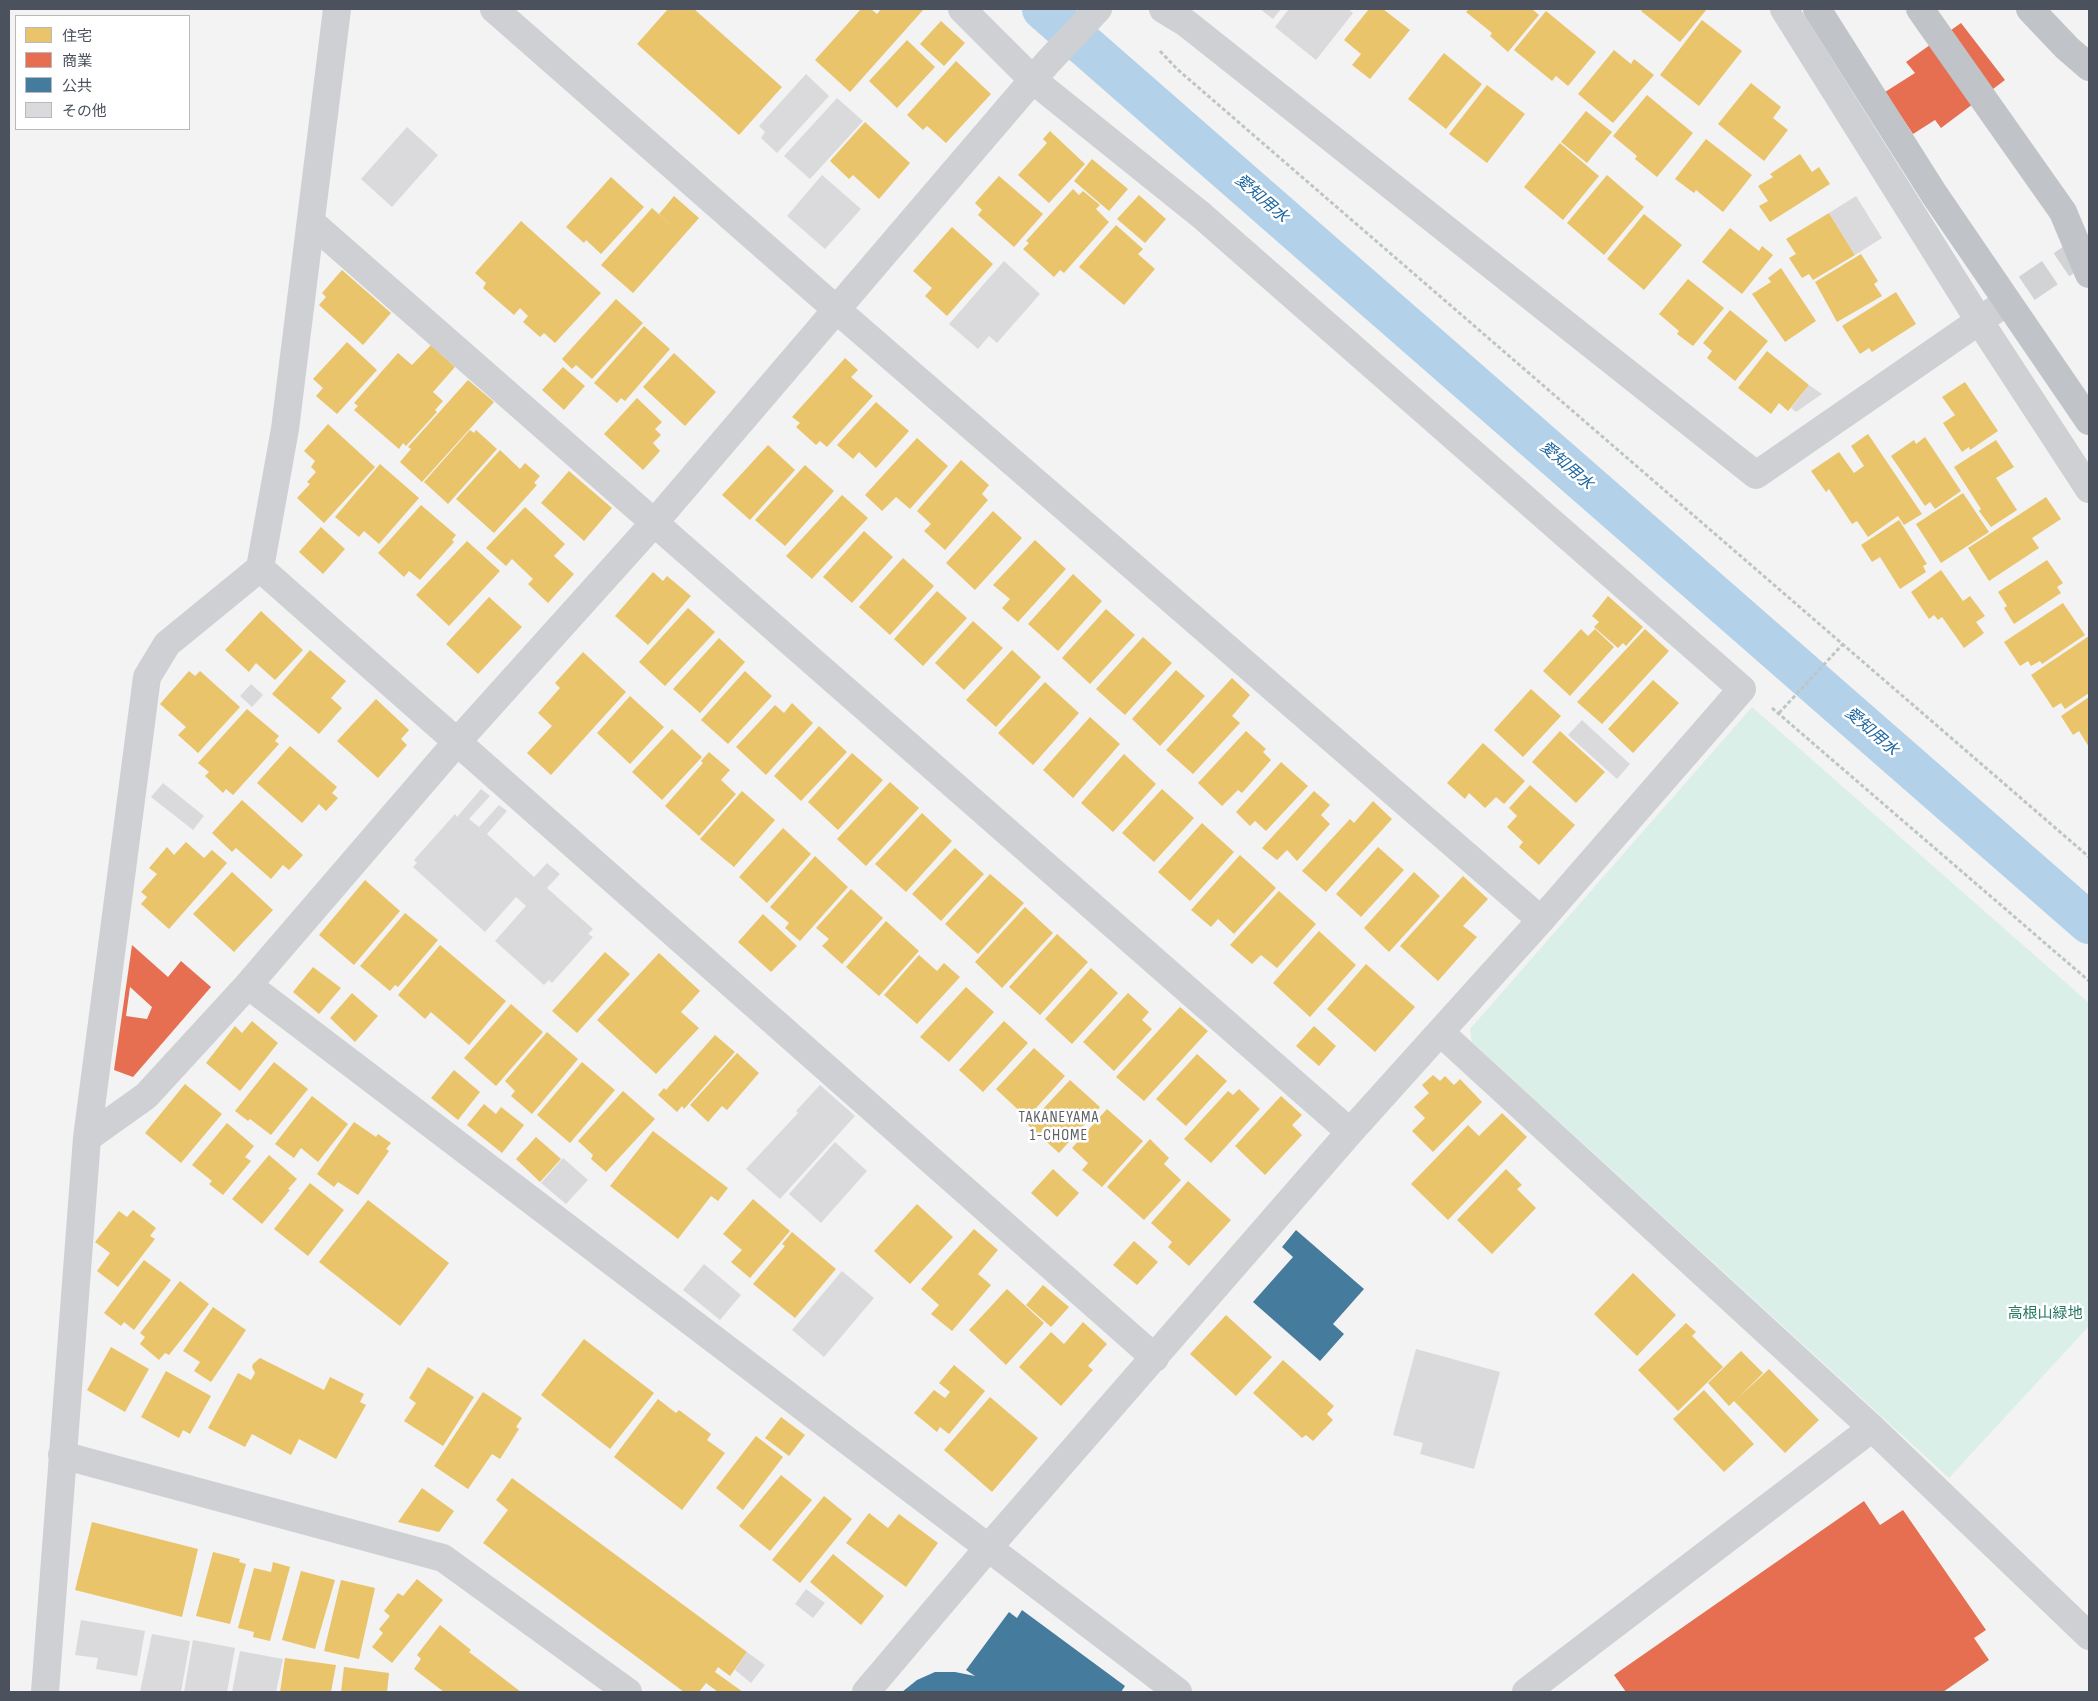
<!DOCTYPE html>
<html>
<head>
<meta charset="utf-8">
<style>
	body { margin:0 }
	#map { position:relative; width:2098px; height:1701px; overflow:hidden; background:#f3f3f3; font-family:"Sofia Sans Condensed","Noto Sans JP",sans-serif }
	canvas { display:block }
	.frame { position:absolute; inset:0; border:10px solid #4b515d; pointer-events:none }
	.legend { position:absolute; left:15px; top:15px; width:175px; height:115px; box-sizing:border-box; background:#fff; border:1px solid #b7b9be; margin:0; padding:6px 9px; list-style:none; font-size:15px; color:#4b515d }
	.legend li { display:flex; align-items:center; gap:10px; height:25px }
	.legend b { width:25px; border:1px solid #b7b9be }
</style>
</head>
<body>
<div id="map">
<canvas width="2098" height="1701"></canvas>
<div class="frame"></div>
<ul class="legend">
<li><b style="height:14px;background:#e9c46a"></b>住宅</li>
<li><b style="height:14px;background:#e76f51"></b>商業</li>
<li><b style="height:14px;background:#457b9d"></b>公共</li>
<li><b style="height:14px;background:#dadadc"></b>その他</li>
</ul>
</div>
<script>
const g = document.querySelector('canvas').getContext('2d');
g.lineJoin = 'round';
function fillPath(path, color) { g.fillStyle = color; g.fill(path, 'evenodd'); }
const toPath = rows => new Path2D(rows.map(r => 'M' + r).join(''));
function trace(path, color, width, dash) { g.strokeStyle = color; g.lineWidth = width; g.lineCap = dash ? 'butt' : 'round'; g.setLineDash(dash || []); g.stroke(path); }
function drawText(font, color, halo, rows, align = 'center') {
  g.font = font + ' "Sofia Sans Condensed","Noto Sans JP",sans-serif'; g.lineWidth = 5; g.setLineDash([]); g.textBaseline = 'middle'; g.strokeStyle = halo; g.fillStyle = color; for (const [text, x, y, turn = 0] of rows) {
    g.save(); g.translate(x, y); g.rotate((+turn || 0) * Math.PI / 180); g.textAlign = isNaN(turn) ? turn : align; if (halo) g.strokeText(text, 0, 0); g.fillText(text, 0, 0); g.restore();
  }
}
fillPath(toPath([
	[1752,707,2089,1003,2089,1326,1949,1478,1472,1042,1470,1029]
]), '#daefe7');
fillPath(toPath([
	[668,9,694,9,782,87,739,135,637,44],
	[861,9,871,9,877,14,881,9,924,9,850,92,815,60],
	[1369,9,1383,9,1410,30,1370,79,1352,65,1361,54,1344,40],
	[1469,9,1532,9,1539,15,1508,52,1490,36,1492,33,1466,12],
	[1643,9,1707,9,1680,42,1641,11],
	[1546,11,1596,52,1568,86,1556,76,1552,81,1514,50],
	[1702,20,1742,51,1699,106,1660,75],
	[941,21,965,43,944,66,920,44],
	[907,40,935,67,897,108,869,81],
	[1614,50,1631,64,1634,59,1654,75,1613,123,1578,94],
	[1444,53,1482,84,1446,129,1408,99],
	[956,61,991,94,946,143,927,126,923,130,907,115],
	[1751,83,1781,107,1773,118,1788,130,1764,161,1718,124],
	[1487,85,1525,114,1487,163,1449,134],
	[1647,95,1693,133,1657,177,1635,159,1637,156,1613,136],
	[1586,111,1612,132,1587,163,1561,142],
	[865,122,910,163,879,199,853,175,849,179,830,161],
	[1050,131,1085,164,1049,203,1018,175,1047,143,1043,139],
	[1706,139,1752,175,1723,212,1696,190,1694,193,1675,179],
	[1560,143,1599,176,1563,220,1524,187],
	[1800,154,1812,172,1819,167,1830,184,1770,222,1759,206,1768,201,1758,186,1773,177,1770,174],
	[1092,159,1128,189,1109,211,1074,181],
	[1607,175,1644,207,1604,255,1567,223],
	[999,176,1043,214,1014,247,978,215,982,210,975,203],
	[611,177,644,207,601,254,586,240,584,243,566,227],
	[1073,189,1079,195,1083,191,1100,205,1096,209,1109,222,1064,273,1060,270,1054,277,1023,249,1029,243,1026,241],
	[1139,195,1166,219,1145,243,1117,219],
	[674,196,699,218,633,293,601,265,652,208,680,233,659,214],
	[1829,213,1855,255,1813,280,1809,274,1802,278,1789,258,1796,254,1786,239],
	[1644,214,1682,245,1644,290,1607,259],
	[521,221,601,293,555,343,544,333,540,337,523,322,528,316,520,308,514,315,483,288,486,283,475,273],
	[1116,225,1143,249,1138,254,1155,269,1124,305,1079,267],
	[952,227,993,264,947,316,925,296,932,288,913,271],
	[1730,228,1759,251,1762,246,1773,255,1742,294,1702,262],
	[1861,254,1878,281,1874,284,1882,296,1837,322,1815,282],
	[1781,268,1816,321,1785,342,1752,294,1771,282,1768,278],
	[342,270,391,313,363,345,319,305,326,297,322,293],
	[1688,279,1724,308,1693,346,1677,334,1679,331,1659,314],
	[1896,292,1916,324,1872,352,1869,348,1860,354,1842,326],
	[616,299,643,323,592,379,576,365,572,369,562,359],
	[1730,310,1768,341,1735,381,1707,358,1712,351,1703,343],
	[644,326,670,349,625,401,621,398,617,403,594,383],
	[347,342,377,370,337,414,316,396,323,388,313,379],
	[431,345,455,367,433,392,443,401,435,410,437,412,406,446,403,443,399,449,354,410,358,406,354,403,398,353,412,365],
	[1767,351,1809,385,1788,411,1779,403,1771,414,1738,388],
	[674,353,716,392,685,426,643,387],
	[845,358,858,370,851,377,873,396,827,447,820,441,816,445,796,427,800,423,792,417],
	[563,367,585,386,564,410,542,390],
	[468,380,494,402,422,482,400,462,411,449,408,447],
	[1965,382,1998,431,1970,450,1969,447,1962,452,1943,423,1955,415,1942,397],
	[637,398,662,422,655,429,661,435,653,443,660,451,643,470,604,434],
	[876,402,909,431,876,468,859,452,853,459,837,445],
	[328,424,375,467,324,523,297,498,310,484,307,482,316,472,311,467,315,461,304,451],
	[470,430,474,433,476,430,497,449,448,504,424,482],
	[1868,434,1922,514,1904,525,1898,516,1868,537,1857,521,1852,524,1829,489,1826,492,1811,471,1839,452,1854,473,1864,466,1851,446],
	[1925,437,1961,491,1935,509,1930,502,1925,506,1891,456,1914,440,1916,444],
	[917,438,948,466,910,509,896,497,882,511,865,495],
	[1996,440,2014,467,1996,478,2017,510,1991,527,1979,511,1981,509,1954,467],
	[768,445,795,470,750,520,722,495],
	[500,450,520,469,525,463,540,476,534,483,537,485,494,533,456,499],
	[961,460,989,485,982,494,988,500,945,550,924,531,931,524,917,511],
	[380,464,419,498,379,544,364,531,359,537,335,517],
	[805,465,834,491,785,546,755,520],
	[569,471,612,508,584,541,541,503],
	[1963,493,1989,532,1941,563,1916,524],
	[842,495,868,518,812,579,786,556],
	[2046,497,2061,519,2032,538,2039,548,1989,581,1968,548],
	[421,505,456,535,452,540,454,542,420,580,409,571,404,577,378,553],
	[525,507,565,544,554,556,574,574,548,603,528,584,533,579,512,559,506,566,486,548],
	[993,511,1022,538,975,590,946,563],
	[1899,520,1927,564,1923,566,1926,572,1900,589,1880,557,1872,562,1861,545],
	[321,527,345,549,323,574,299,552],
	[864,531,893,557,852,603,823,577],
	[1035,540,1066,569,1018,622,1002,608,1010,599,993,585],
	[467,541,500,571,449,626,416,595],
	[903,558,934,586,890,635,859,607],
	[2047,560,2063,583,2057,587,2061,593,2014,624,2004,608,2007,606,1998,592],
	[1941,570,1963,601,1970,596,1985,616,1976,622,1984,633,1964,648,1942,617,1938,620,1934,615,1929,619,1911,592],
	[653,572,663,581,667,576,691,596,648,645,615,616],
	[1073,574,1102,601,1058,651,1028,624],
	[937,591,967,618,923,666,894,639],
	[1608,596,1643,627,1626,646,1623,643,1618,648,1594,627,1599,622,1592,616],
	[489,597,522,627,478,674,446,644],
	[2063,603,2085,635,2042,664,2040,661,2031,666,2028,661,2020,666,2004,642],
	[688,608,715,632,665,686,639,662],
	[1106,609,1135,635,1090,684,1062,658],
	[261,611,303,650,275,680,256,663,249,672,225,650],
	[973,621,1003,648,964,690,935,663],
	[1581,629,1588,636,1595,629,1614,647,1570,696,1543,671],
	[1645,629,1669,651,1602,724,1577,702],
	[2089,636,2089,693,2065,709,2061,703,2053,708,2031,675],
	[1143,637,1172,663,1125,715,1096,689],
	[719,638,745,662,700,713,673,689],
	[310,650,346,681,331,698,342,708,319,734,272,694],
	[1012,650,1041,677,996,727,966,700],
	[583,652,626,692,551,775,527,753,552,726,538,713,560,688,555,683],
	[1176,670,1205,696,1160,746,1132,719],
	[189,671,195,676,200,671,240,707,198,753,178,735,186,727,160,704],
	[745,671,772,696,728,744,701,720],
	[1232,678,1250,695,1232,716,1240,723,1193,774,1166,750],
	[1653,680,1679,703,1633,753,1608,729],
	[1045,682,1079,713,1033,765,998,733],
	[1531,689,1561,716,1523,757,1494,730],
	[630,696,664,727,630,764,597,733],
	[2089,697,2089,747,2079,731,2073,735,2061,716],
	[376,699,409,730,401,739,407,745,378,778,337,741],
	[792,703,813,723,766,775,736,747,775,705,784,713],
	[247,709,279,736,275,741,279,744,233,795,226,789,223,793,205,776,209,772,198,763],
	[1090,717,1120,744,1073,798,1043,770],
	[819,726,847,752,801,801,774,776],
	[672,729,702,757,662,800,632,772],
	[1246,731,1266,749,1263,752,1271,760,1242,793,1238,790,1222,806,1198,783],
	[1560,731,1605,772,1576,803,1532,762],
	[1483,743,1525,781,1504,804,1496,797,1485,808,1469,793,1465,799,1447,783],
	[290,746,337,787,332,793,338,798,326,811,319,804,302,823,257,783],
	[709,752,730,770,721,780,736,794,699,836,665,806,703,763,701,761],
	[852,753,883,780,838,830,808,802],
	[1124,754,1156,784,1113,832,1081,803],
	[1281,762,1308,786,1266,831,1255,821,1250,826,1236,812],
	[890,782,919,808,866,866,837,839],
	[1530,785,1575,825,1539,865,1519,847,1523,842,1507,827,1517,816,1509,808],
	[1162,789,1194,818,1154,862,1122,833],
	[742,791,775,820,734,867,700,839],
	[1314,791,1330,805,1321,815,1330,824,1297,861,1287,850,1277,860,1262,848],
	[242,800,303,855,289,870,283,865,271,879,236,848,232,852,212,833],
	[1373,801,1392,819,1326,892,1302,871,1350,819,1354,823],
	[922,813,952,841,906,892,875,864],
	[1202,823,1234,852,1190,901,1158,872],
	[783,828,811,854,767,903,739,877],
	[186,842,204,858,212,850,227,863,169,929,141,904,147,897,141,892,157,874,149,868,167,847,174,855],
	[1378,847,1404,870,1361,917,1336,894],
	[955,848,984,874,941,921,912,894],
	[1240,855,1276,888,1234,934,1218,919,1211,927,1191,910],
	[815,856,848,887,800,941,785,928,789,923,770,907],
	[232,872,273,910,234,952,193,914],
	[1414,872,1440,896,1389,952,1364,928],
	[990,874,1024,903,978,954,945,924],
	[1463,876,1488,899,1463,926,1477,937,1438,981,1400,946],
	[365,880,400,911,354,965,319,935],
	[851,889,883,918,842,964,822,946,829,939,816,928],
	[1279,891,1316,924,1277,968,1261,955,1252,964,1230,945],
	[1025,907,1053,933,1002,988,975,962],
	[405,913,438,940,398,987,395,985,390,991,360,966],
	[763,914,797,946,771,972,738,942],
	[886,921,919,951,879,996,846,967],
	[1319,931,1356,965,1310,1017,1273,983],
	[1057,934,1088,962,1040,1015,1009,987],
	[440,945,506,1001,469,1045,431,1012,425,1019,398,995],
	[605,952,630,974,577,1033,552,1011],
	[659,953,700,991,681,1012,699,1028,656,1074,597,1020],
	[919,955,937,971,944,963,960,977,917,1024,884,995],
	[1366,964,1415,1007,1375,1052,1327,1009],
	[313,967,341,988,319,1014,293,992],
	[1091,968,1118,993,1072,1044,1045,1019],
	[966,987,994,1012,949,1062,920,1037],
	[352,993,378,1016,355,1042,330,1018],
	[1128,993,1149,1012,1142,1020,1152,1029,1114,1071,1083,1042],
	[511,1004,543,1032,496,1086,464,1058],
	[1180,1007,1208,1031,1144,1101,1116,1077],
	[252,1021,278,1043,240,1091,206,1063,235,1026,242,1033],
	[1004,1021,1028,1043,983,1092,959,1070],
	[1314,1026,1336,1046,1319,1066,1296,1046],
	[547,1032,578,1059,532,1114,511,1096,515,1091,505,1081],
	[715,1035,735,1052,684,1109,682,1106,677,1112,658,1095,664,1088,666,1090],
	[1034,1048,1065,1076,1027,1118,996,1089],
	[737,1053,759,1073,727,1110,722,1106,708,1122,690,1105],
	[1197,1054,1227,1081,1186,1126,1156,1099],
	[274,1062,308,1089,271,1135,250,1119,248,1121,235,1111],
	[582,1062,615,1090,570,1143,537,1115],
	[454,1070,480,1092,458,1120,431,1098],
	[1433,1075,1440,1081,1445,1076,1454,1085,1460,1079,1482,1102,1433,1152,1412,1131,1425,1118,1414,1107,1429,1093,1422,1085],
	[1070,1080,1100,1107,1059,1153,1028,1125],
	[185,1084,222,1114,181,1163,145,1133],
	[1239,1089,1260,1109,1211,1163,1184,1139,1228,1091,1233,1095],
	[623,1091,655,1119,606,1172,591,1159,593,1155,578,1141],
	[312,1096,348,1124,318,1162,301,1148,294,1158,275,1144],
	[1281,1096,1302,1115,1292,1125,1302,1135,1265,1175,1235,1146],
	[484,1104,496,1114,501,1107,524,1125,502,1153,467,1125],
	[1107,1109,1143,1141,1102,1187,1082,1170,1088,1163,1072,1148],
	[1502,1113,1527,1137,1448,1220,1411,1184,1468,1125,1479,1136],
	[354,1122,376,1137,378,1134,391,1143,386,1149,389,1151,358,1195,338,1182,334,1187,317,1174],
	[227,1123,254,1146,245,1157,251,1161,223,1195,209,1184,212,1181,192,1165],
	[653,1131,728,1188,718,1201,711,1196,678,1239,610,1186],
	[536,1137,561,1159,540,1182,516,1159],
	[1150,1139,1169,1158,1164,1164,1181,1180,1144,1220,1107,1187],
	[269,1155,297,1179,288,1189,290,1190,262,1224,232,1199],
	[1053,1169,1079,1193,1057,1217,1031,1193],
	[1506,1169,1522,1185,1517,1189,1536,1208,1492,1254,1457,1220],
	[1188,1181,1231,1220,1189,1266,1168,1247,1172,1242,1151,1223],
	[310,1183,344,1210,308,1256,274,1229],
	[753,1199,790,1231,750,1278,731,1262,742,1250,723,1234],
	[368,1200,449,1263,400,1326,319,1262],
	[917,1204,953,1237,910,1284,874,1251],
	[133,1210,156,1228,150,1236,155,1239,118,1287,97,1271,110,1253,95,1242,119,1211,127,1217],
	[974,1229,998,1250,978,1274,991,1285,952,1331,931,1314,939,1305,921,1289],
	[792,1232,836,1269,795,1318,753,1284,785,1246,782,1244],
	[1134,1241,1158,1262,1137,1285,1113,1265],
	[144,1260,171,1280,134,1330,124,1322,121,1326,104,1313],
	[1633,1273,1676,1315,1637,1356,1594,1314],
	[180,1281,209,1304,169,1355,165,1353,159,1360,140,1344,145,1337,140,1333],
	[1043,1285,1069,1307,1051,1327,1026,1305],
	[1007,1289,1044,1323,1006,1365,969,1330],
	[213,1307,246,1330,211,1382,194,1371,200,1362,183,1351],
	[1226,1315,1272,1357,1236,1396,1190,1354],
	[1083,1322,1107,1344,1088,1366,1093,1370,1061,1406,1019,1367,1051,1332,1064,1344],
	[1686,1323,1696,1332,1692,1336,1723,1367,1678,1411,1638,1370],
	[584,1339,654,1393,610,1449,541,1395],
	[111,1347,149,1369,125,1412,87,1390],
	[1741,1351,1763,1373,1738,1398,1769,1369,1819,1420,1785,1453,1734,1401,1729,1406,1708,1383],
	[260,1358,324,1390,330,1377,364,1394,360,1402,366,1405,336,1459,299,1439,291,1455,252,1434,245,1447,208,1428,238,1373,251,1380,255,1373,252,1367,253,1364],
	[1283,1360,1334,1406,1327,1414,1333,1420,1313,1441,1306,1435,1302,1438,1253,1393],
	[954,1365,985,1391,949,1434,940,1427,937,1432,914,1413,934,1390,945,1398,950,1392,939,1383],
	[428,1367,474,1397,443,1446,404,1421,416,1403,409,1398],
	[166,1371,211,1396,190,1434,183,1430,179,1438,141,1417],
	[1704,1390,1754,1444,1724,1472,1673,1419],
	[483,1392,522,1418,516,1427,519,1429,500,1459,492,1454,468,1489,434,1466],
	[990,1397,1038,1438,992,1492,944,1450],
	[658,1399,676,1413,679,1410,711,1434,707,1440,725,1453,682,1510,614,1457],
	[781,1417,805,1435,789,1456,765,1438],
	[756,1436,783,1457,743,1510,716,1488],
	[781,1475,812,1500,770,1551,739,1526],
	[512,1478,747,1652,730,1676,718,1667,715,1672,743,1692,718,1692,706,1683,699,1692,684,1692,483,1543,508,1510,496,1500],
	[422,1488,454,1511,439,1532,398,1522],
	[824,1496,852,1519,800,1583,772,1560],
	[869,1513,888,1528,899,1514,938,1543,906,1587,846,1543],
	[92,1522,198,1549,182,1617,75,1590],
	[213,1552,240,1559,239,1562,246,1564,230,1624,196,1616],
	[833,1554,884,1596,861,1625,810,1582],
	[273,1562,290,1567,270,1641,253,1637,254,1632,238,1628,254,1568,271,1572],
	[301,1571,335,1580,315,1649,282,1640],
	[417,1579,443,1600,392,1663,372,1647,383,1633,379,1629,390,1616,384,1611,398,1593,403,1596],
	[341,1580,375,1588,359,1659,324,1651],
	[440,1625,471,1650,469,1652,521,1692,444,1692,414,1669,421,1659,417,1655],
	[285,1658,336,1665,331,1692,280,1692],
	[344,1667,389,1673,387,1692,341,1692]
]), '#e9c46a');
fillPath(toPath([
	[1961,23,2005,80,1941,128,1935,120,1913,134,1885,92,1915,73,1906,62],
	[132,945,168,977,181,961,211,987,133,1077,114,1070],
	[130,987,152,1007,147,1019,126,1016],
	[1864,1501,1880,1525,1903,1510,1986,1630,1974,1638,1989,1660,1943,1692,1626,1692,1614,1675]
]), '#e76f51');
fillPath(toPath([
	[1296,1230,1364,1289,1333,1324,1344,1334,1320,1361,1253,1302,1293,1257,1282,1247],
	[1022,1610,1125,1686,1121,1692,902,1692,917,1680,935,1672,955,1672,975,1676,966,1670,1009,1612,1017,1618]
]), '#457b9d');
trace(toPath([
	[1043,9,2089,923]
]), '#b3d1e8', 42);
fillPath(toPath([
	[1260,9,1281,9,1273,19],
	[1289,9,1348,9,1353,13,1316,60,1275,27],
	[806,74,829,96,777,153,761,138,765,132,759,126],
	[837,98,863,121,810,179,784,156],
	[407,127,438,155,392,207,361,179],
	[822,175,861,209,825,249,787,216],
	[1856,196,1882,238,1855,255,1829,213],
	[1004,261,1040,294,997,343,989,336,978,349,949,324],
	[1809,385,1822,394,1796,412,1791,408],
	[251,684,263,695,252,707,240,696],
	[1582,720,1630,764,1617,779,1568,735],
	[163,783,204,816,193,830,151,797],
	[481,789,490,796,469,819,479,827,499,805,507,811,487,834,534,877,547,863,560,874,547,888,593,929,588,934,593,937,552,983,549,980,544,985,495,941,526,906,516,897,485,932,413,867,417,863,414,860,455,814,457,817],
	[820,1085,855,1116,780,1199,746,1169,798,1113,796,1111],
	[835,1142,867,1171,821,1223,789,1194],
	[563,1158,588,1180,566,1204,541,1183],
	[704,1264,741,1295,720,1320,683,1290],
	[842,1271,874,1298,824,1357,792,1330],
	[1416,1349,1500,1372,1474,1469,1420,1454,1423,1443,1393,1435],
	[806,1589,825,1603,813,1618,795,1604],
	[81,1620,145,1631,137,1676,96,1669,98,1658,75,1655],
	[152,1634,190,1641,181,1692,140,1692],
	[193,1640,235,1648,227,1692,184,1692],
	[240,1651,283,1659,276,1692,232,1692],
	[747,1652,765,1665,751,1683,735,1670]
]), '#dadadc');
trace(toPath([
	[1992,312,2089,246]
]), '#d1d3d5', 28, [28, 14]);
trace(toPath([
	[1160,51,1177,69,2089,857],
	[1772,708,2089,981],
	[1779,713,1843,644]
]), '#bdc6c5', 3, [4, 2.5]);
trace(toPath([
	[494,9,837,310,1541,920],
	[1163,9,1186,23,1756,475,1992,312],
	[1784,9,1980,322,2089,489],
	[312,223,1350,1132],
	[260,568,1155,1358],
	[248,985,1178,1692],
	[1440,1032,1872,1428,2089,1636],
	[87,1138,146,1096,248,985,457,742,654,523,1048,62,1098,9],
	[62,1455,443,1558,628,1692],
	[45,1692,87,1138,147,677,167,644,260,568,285,429,337,9],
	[866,1692,988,1548,1350,1132,1541,920,1742,689,1201,215,1033,80,962,9],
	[1526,1692,1872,1428]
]), '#ced0d3', 28);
trace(toPath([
	[1817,9,1934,194,2089,421],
	[1920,9,2063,212,2089,274],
	[2030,9,2067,48,2089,67]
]), '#c0c3c8', 28);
drawText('15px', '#227861', '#fff', [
	["高根山緑地",2045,1314]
]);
drawText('italic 16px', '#1d669f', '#fff', [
	["愛知用水",1261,199,41],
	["愛知用水",1566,466,41],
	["愛知用水",1871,732,41]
]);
g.letterSpacing = '1px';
drawText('16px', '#5f6066', '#fff', [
	["TAKANEYAMA",1059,1118],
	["1-CHOME",1059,1136]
]);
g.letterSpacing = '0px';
</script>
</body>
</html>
